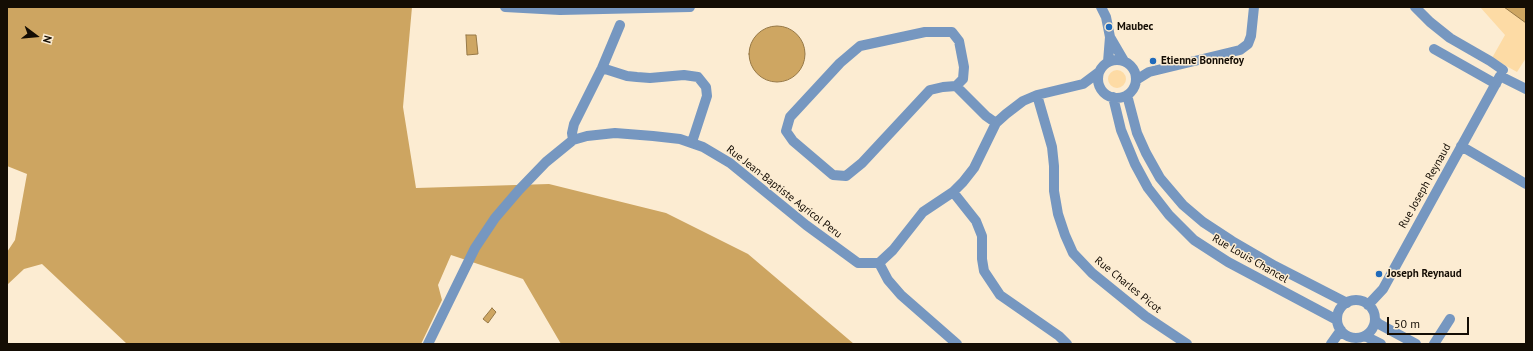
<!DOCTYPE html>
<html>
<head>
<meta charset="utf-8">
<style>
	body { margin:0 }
	#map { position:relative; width:1533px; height:351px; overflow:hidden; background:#fcecd2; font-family:"PT Sans",sans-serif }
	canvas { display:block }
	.frame { position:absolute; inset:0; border:8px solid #140d04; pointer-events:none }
	.north { position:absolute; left:16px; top:16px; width:40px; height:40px; -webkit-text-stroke:3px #fcecd2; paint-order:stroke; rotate:106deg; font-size:11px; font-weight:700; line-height:16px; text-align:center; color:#140d04 }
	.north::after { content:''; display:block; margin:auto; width:14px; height:18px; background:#140d04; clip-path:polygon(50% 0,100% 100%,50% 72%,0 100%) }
	.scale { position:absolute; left:1387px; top:317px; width:82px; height:18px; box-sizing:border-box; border:2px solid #140d04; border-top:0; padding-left:5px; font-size:12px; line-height:14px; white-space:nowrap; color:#140d04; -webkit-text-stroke:3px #fcecd2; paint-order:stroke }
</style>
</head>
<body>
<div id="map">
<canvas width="1533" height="351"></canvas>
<div class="frame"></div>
<div class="north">N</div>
<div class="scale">50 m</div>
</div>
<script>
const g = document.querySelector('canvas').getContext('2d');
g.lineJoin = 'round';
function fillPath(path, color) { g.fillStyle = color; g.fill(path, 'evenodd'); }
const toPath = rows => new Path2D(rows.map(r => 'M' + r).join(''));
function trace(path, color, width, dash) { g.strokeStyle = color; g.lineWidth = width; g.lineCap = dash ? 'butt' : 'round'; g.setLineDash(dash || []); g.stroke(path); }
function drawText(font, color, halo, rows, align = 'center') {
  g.font = font + ' "PT Sans",sans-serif'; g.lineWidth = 3; g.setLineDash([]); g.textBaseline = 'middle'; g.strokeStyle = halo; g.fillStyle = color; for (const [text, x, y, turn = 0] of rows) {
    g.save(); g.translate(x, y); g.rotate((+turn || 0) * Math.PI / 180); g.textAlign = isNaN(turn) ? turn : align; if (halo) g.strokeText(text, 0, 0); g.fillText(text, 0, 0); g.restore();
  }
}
fillPath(toPath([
	[1480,7,1526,7,1526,58,1517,72,1492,58,1505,35],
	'1108 79a9 9 0 1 1 18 0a9 9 0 1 1-18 0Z'
]), '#fddba5');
fillPath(toPath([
	[7,7,412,7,403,107,416,188,549,184,666,213,748,254,854,344,561,344,523,279,451,255,438,285,442,300,421,344,127,344,42,264,24,269,7,285,7,252,15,240,27,174,7,166]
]), '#cda561');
const water = toPath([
	[1504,7,1526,7,1526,23,1504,7],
	'749 54a28 28 0 1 1 56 0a28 28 0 1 1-56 0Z',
	[466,35,476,35,478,54,467,55,466,35],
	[492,308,496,312,488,323,483,319,492,308]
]);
fillPath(water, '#cea662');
trace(water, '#967846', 1);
trace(toPath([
	[505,7,560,10,690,7],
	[1101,7,1106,17,1110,37,1108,62],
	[1415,7,1430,22,1450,38,1490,61,1503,70],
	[925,32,952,32,959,41,964,67,963,79,956,86,943,87,930,90,862,163,846,176,833,175,793,141,786,131,790,117,840,63,860,46,925,32],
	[1110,37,1124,61],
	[1434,49,1496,84],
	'1098 79a19 19 0 1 1 38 0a19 19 0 1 1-38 0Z',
	[602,68,627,76,637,77,650,78,684,75,698,77,706,87,707,96,692,142],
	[1136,80,1149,72,1240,50,1248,44,1251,36,1254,7],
	[956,86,986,116,996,123],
	[1037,95,1052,147,1054,166,1054,191,1058,214,1065,235,1073,253,1092,273,1145,316,1187,344],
	[1127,95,1137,133,1146,153,1160,178,1183,205,1203,222,1232,241,1275,266,1347,303],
	[1113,97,1121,130,1135,164,1148,188,1169,215,1194,240,1228,262,1337,320],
	[573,140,572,133,574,124,602,68,620,25],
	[1461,146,1526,184],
	[953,192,976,221,982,236,982,259,984,271,1000,295,1059,336,1067,344],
	[879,263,893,250,923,212,953,192,963,182,974,168,996,123,1006,114,1023,101,1037,95,1083,84,1099,72],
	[879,263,888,280,901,295,957,344],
	'1337 319a19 19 0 1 1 38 0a19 19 0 1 1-38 0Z',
	[1368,305,1383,289,1500,76,1526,89],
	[1375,320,1379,324,1416,344],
	[1365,336,1381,344],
	[428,344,475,248,495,218,519,190,546,162,573,140,587,136,615,133,653,136,680,139,703,147,730,163,806,225,858,263,879,263],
	[1331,344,1341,330],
	[1434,344,1450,319]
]), '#7697c0', 10);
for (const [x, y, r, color] of [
	[1109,27,4,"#206aba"],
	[1153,61,4,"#206aba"],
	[1379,274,4,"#206aba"]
]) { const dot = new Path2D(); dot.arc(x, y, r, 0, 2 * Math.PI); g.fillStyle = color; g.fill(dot); trace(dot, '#fcecd2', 1.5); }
drawText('bold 11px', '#140d04', '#fcecd2', [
	["Maubec",1117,27],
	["Etienne Bonnefoy",1161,61],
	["Joseph Reynaud",1387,274]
], 'left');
drawText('11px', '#140d04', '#fcecd2', [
	["Rue Joseph Reynaud",1425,186,-61],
	["Rue Jean-Baptiste Agricol Peru",784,192,38],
	["Rue Louis Chancel",1250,259,30],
	["Rue Charles Picot",1128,285,39]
]);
</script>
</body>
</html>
